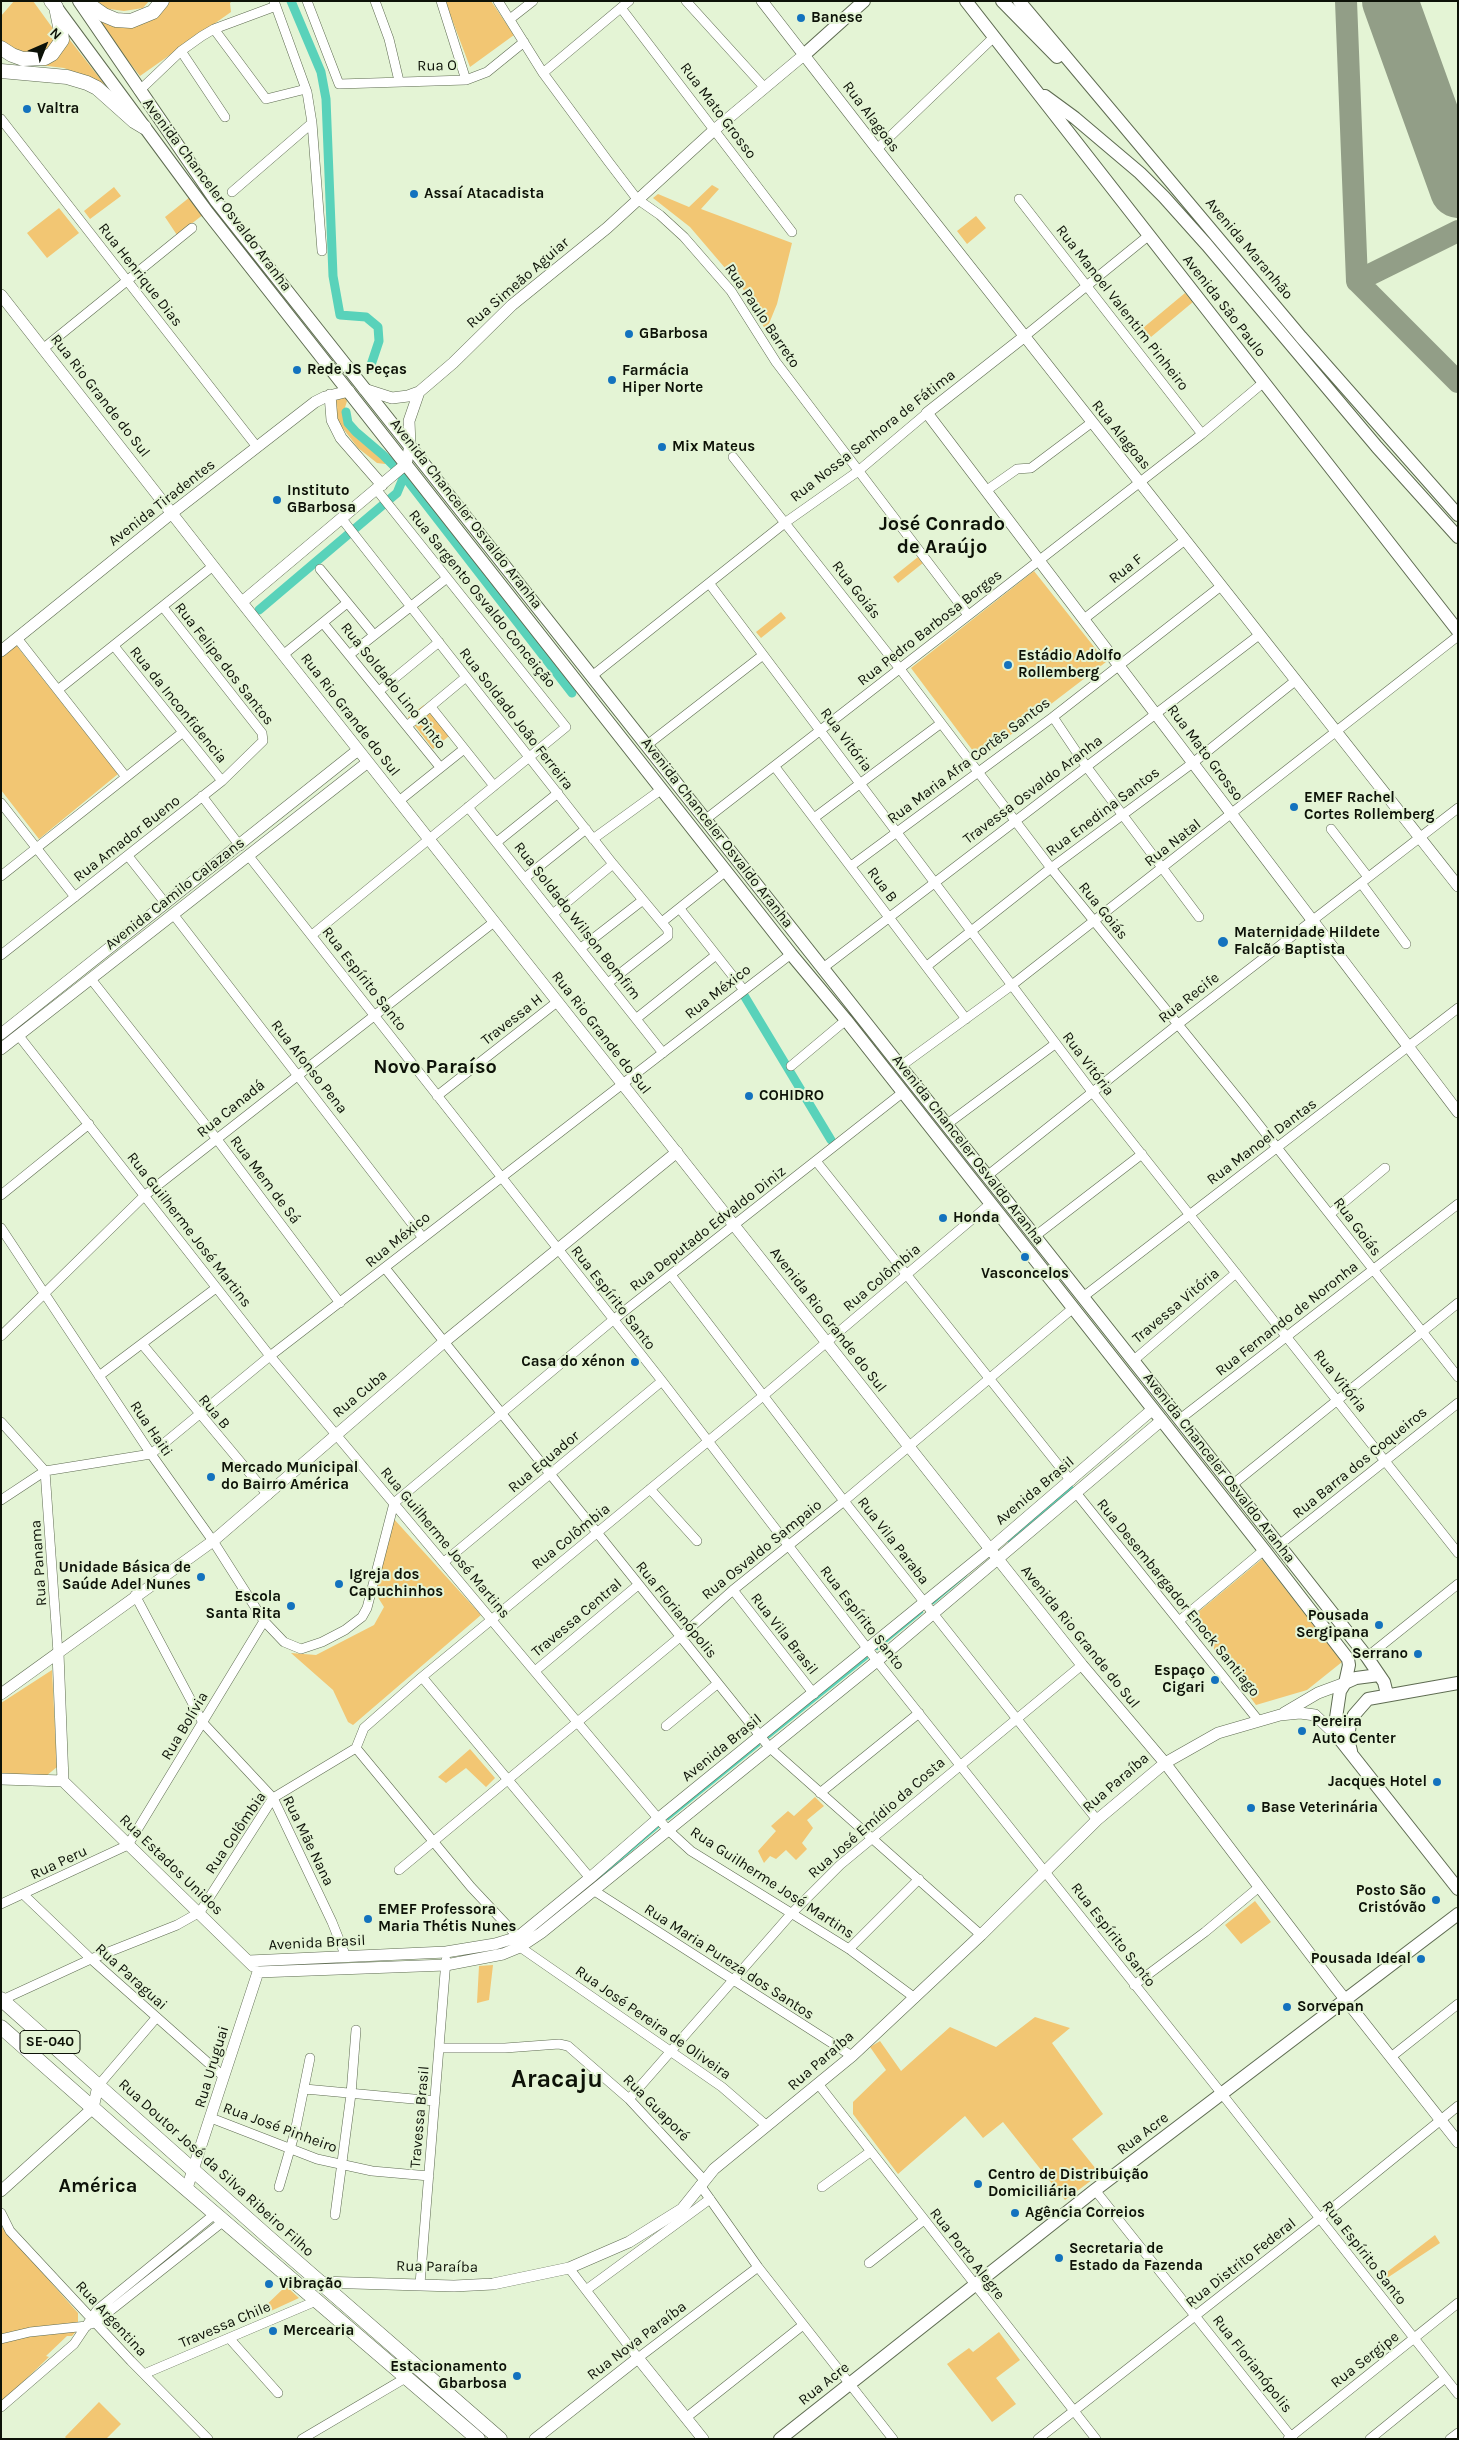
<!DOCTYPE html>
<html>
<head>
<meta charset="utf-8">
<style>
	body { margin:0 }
	#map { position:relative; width:1459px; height:2440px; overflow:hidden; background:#e4f4d5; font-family:Karla,sans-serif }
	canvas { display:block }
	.frame { position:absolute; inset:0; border:2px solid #0d1208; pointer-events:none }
	.north { position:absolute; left:20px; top:20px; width:50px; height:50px; -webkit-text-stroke:4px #e4f4d5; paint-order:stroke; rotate:44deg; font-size:14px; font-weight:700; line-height:20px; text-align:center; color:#0d1208 }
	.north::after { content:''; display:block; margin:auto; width:18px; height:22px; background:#0d1208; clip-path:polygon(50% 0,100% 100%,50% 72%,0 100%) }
</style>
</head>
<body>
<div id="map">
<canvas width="1459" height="2440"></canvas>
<div class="frame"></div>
<div class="north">N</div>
</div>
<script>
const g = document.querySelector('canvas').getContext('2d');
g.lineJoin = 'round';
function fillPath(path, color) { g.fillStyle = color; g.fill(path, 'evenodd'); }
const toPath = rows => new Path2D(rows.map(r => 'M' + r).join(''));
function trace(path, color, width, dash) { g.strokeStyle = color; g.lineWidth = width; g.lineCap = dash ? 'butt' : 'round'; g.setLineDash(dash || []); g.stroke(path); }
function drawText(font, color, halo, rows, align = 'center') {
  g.font = font + ' Karla,sans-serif'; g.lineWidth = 4; g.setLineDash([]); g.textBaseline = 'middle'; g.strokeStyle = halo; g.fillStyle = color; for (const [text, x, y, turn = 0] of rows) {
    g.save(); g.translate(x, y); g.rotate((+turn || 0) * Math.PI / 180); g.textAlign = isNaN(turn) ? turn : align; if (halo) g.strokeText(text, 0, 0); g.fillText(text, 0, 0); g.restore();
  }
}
fillPath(toPath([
	[14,1,33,1,54,30,55,41,44,56,24,58,1,41,1,16],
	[91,1,149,1,143,8,124,11,102,8],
	[166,1,232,1,230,3,231,12,140,76,95,19,112,25],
	[445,1,491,1,514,35,470,67],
	[66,35,105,85,64,68,31,64],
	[712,185,719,189,701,209,792,243,777,304,766,331,743,289,690,227,653,198,658,194,689,207],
	[114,187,121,196,90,219,84,211],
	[190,197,204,214,177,235,165,217],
	[59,208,79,233,47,258,27,233],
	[976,216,986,228,967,244,957,231],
	[1185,293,1193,302,1151,337,1143,328],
	[342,394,347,401,343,414,344,423,360,441,385,459,388,462,385,464,377,463,358,448,338,422,330,400],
	[918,557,923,563,898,583,893,577],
	[1034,571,1106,662,979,759,911,668],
	[781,612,786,618,761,638,756,632],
	[16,645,118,774,39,839,1,790,1,657],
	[424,705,449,736,433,749,408,717],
	[393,1518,481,1615,353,1725,348,1722,333,1690,291,1653,316,1655,374,1625,384,1607,374,1591],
	[1262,1559,1342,1662,1307,1690,1256,1705,1191,1618],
	[52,1670,57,1767,46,1776,1,1774,1,1703],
	[470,1749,495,1778,486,1787,466,1768,446,1783,438,1777],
	[815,1797,824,1806,807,1820,813,1828,802,1843,807,1849,796,1860,786,1850,776,1859,770,1856,764,1863,758,1851,776,1831,771,1826,788,1811,794,1816],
	[1255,1901,1271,1922,1241,1944,1225,1925],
	[493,1965,489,2000,477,2003,479,1966],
	[1035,2017,1070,2028,1052,2043,1103,2114,1072,2139,1100,2174,1065,2200,1003,2122,983,2138,965,2116,898,2174,853,2114,853,2102,886,2070,870,2047,880,2041,901,2071,950,2027,996,2047],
	[1,2226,78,2313,78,2329,72,2336,67,2336,46,2356,49,2357,1,2403],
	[1435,2235,1440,2243,1381,2282,1378,2279],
	[286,2286,299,2298,262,2315,259,2312],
	[999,2332,1020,2360,996,2378,1016,2404,992,2422,947,2364,969,2348,973,2352],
	[99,2402,121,2424,106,2439,67,2439,65,2437]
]), '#f2c673');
trace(toPath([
	[1008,1541,1072,1487],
	[933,1603,966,1575],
	[877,1649,922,1612],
	[769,1737,867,1658],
	[668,1819,759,1745],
	[574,1899,658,1827]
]), '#59d2ba', 2.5);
trace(toPath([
	[291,1,321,72,326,99,333,276,340,315,366,317,378,327,379,341,370,368],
	[346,412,348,423,356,432,383,455,404,476,572,693],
	[259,610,397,493,404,476],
	[742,992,831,1140]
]), '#59d2ba', 9);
trace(toPath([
	[1346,1,1357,281,1458,382],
	[1357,281,1458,231]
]), '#929e87', 22);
trace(toPath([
	[1390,1,1458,190]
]), '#929e87', 56);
const minor = toPath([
	[274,1,307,92,312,123,322,251],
	[307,1,339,84,466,80,487,72,524,42],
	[375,1,389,39,399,81],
	[441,1,466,80],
	[498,1,543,73,608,161,637,199,660,215,684,237,731,291,776,362,968,615],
	[686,1,764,87],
	[621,8,792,232],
	[510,19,533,1],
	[214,29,266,99,306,89],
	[181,51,225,117],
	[543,73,629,1],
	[139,91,181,51,202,36,214,29,276,6],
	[1,119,257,447],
	[877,149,994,37],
	[232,192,312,123],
	[1019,199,1202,434],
	[1025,336,1148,236],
	[44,348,192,228],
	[733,457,900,669,1051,868,1241,1102,1458,1377],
	[987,490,1017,469,1031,468,1091,423],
	[342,519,613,864,668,930,668,936,608,983],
	[320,569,374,635],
	[709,583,1093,1093,1458,1553],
	[1084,619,1185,540],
	[323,623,440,767],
	[17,638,126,777],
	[114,646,222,781],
	[283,655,347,603],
	[349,655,447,578],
	[592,676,786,522,857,472,927,413],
	[59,689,213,566],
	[379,691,439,642],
	[431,707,494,786],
	[1053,717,1086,766,1199,917],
	[407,726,466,677],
	[647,745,763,655],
	[775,767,966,1019],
	[202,796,240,846],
	[399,801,464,749],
	[1,803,75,897],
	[468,807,663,1053],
	[814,818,940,724],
	[706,819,1202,434,1264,382],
	[1331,829,1368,877],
	[593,839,662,789],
	[497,842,558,793],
	[248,855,662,1381,877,1661,1222,2094,1458,2394],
	[128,856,166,904],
	[851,866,1053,717,1221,586],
	[1,876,182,733],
	[526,877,586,829],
	[1361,883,1406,944],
	[680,909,743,989],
	[554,913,613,864],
	[173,914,423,1238],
	[662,922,726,871],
	[312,935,566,727,376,489],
	[581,948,643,900],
	[1,955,222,781,263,741,262,733,163,607],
	[927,966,1051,868,1194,762,1295,681],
	[823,968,1259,635],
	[91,979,216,1138,340,1303],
	[637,1018,716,955],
	[19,1036,270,1356,667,1829,691,1851,849,1949,915,1998],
	[791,1066,846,1020],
	[901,1066,1012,985,1458,636],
	[437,1096,557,1002],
	[946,1125,1055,1044],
	[816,1161,1071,1481],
	[987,1176,1177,1025,1458,808],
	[1,1195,89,1124],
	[1330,1214,1385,1168],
	[1,1228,151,1454,213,1541,264,1621,284,1642,301,1649,322,1642,345,1630,362,1617,367,1608,394,1503,613,1320,902,1093],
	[1034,1237,1142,1154],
	[385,1268,769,1747,981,1935],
	[671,1275,844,1501,1097,1820],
	[1083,1297,1458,1008],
	[1,1336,144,1196,494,922],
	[142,1344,268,1495],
	[1134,1360,1236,1273],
	[99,1376,216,1288],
	[1180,1419,1458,1204],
	[1,1422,45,1471,58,1653],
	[1232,1485,1458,1303],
	[650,1489,697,1541],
	[1077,1494,1258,1720],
	[1,1500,45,1471,151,1454,270,1356,791,954],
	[1279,1545,1458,1403],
	[444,1562,662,1381],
	[733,1590,814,1694],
	[135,1595,203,1723,273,1798,332,1922,346,1957],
	[1179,1621,1264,1550],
	[1367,1657,1458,1584],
	[535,1671,638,1585],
	[422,1677,590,1878],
	[666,1726,717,1684],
	[356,1748,471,1887,518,1937],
	[820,1793,919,1713],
	[399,1870,680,1637,733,1590,844,1501,1072,1309],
	[593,1890,852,2056],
	[24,1895,91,1959,223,2076],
	[1,1904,128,1845,264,1621],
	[520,1947,722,2087,767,2126],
	[849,1949,919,1879],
	[1134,1985,1205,1932,1259,1887],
	[2,2000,91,1959,177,1925,200,1912,273,1798,356,1748,364,1728,422,1677,763,1396,990,1204],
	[440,2048,505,2048,559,2044,568,2046,629,2099,704,2180],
	[1391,2057,1458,2004],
	[819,2085,1096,2439],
	[98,2086,156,2018],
	[305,2089,435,2101],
	[629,2099,791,1914,840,1865,1082,1665],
	[211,2118,317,2159,372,2171,429,2176],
	[700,2185,758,2267,893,2439],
	[279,2187,295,2132,310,2058],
	[822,2187,870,2152],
	[1095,2190,1293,2439],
	[1,2213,10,2231,131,2361,208,2439],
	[335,2215,351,2094,356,2030],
	[869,2263,924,2220],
	[569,2268,638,2358,758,2267],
	[420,2284,446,1960],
	[586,2290,710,2199],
	[91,2324,96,2322,225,2220],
	[229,2338,278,2393],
	[1,2339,30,2332,87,2326],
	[144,2374,316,2301],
	[1,2407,74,2344,97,2310,216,2213],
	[687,2417,803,2325],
	[302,2439,407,2377],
	[1038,2439,1320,2218,1458,2106],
	[1288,2439,1458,2303],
	[1370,2439,1445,2378],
	[1450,2439,1458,2433]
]);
const tertiary = toPath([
	[762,1,877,149,1458,886],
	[1,295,213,566,990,1549,1082,1665,1165,1763,1333,1984,1458,2142],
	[1025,336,927,413,1458,1112],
	[364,389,392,398,408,396,419,392,453,363,512,305,607,228,713,131,805,54],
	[330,395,332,420,341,438,382,485],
	[242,602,406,464,410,446,409,421,419,392],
	[1,651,172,513,315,402,325,397,349,391],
	[1,1034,358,750],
	[1,1049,368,762],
	[58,1653,63,1781],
	[1,1694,213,1541,444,1342,677,1152],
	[1284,1713,1318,1693,1345,1683],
	[1,1779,63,1781],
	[63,1781,253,1966],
	[249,1961,446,1952,495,1944,518,1937,590,1878,659,1818,990,1549,1153,1409],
	[258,1972,446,1965,503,1954,520,1947,541,1933,877,1661,1162,1420],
	[187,2188,258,1972],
	[1,2191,93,2108,98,2086],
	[320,2282,454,2286,493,2284,569,2268,629,2242,682,2209,714,2169,852,2056,981,1935,1097,1820,1165,1763,1218,1733,1280,1715,1300,1713,1315,1715,1338,1737],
	[535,2439,638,2358,703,2439]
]);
const secondary = toPath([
	[79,1,216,201,1279,1545,1367,1657,1384,1682,1387,1694],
	[966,1,1458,631],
	[1002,1,1057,57],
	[1019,1,1301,337,1458,515],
	[56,7,208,213,791,954,846,1020,1264,1550,1348,1659,1349,1665,1345,1683],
	[805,54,864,1],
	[1045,96,1075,118,1140,173,1164,197,1207,245,1377,447,1458,537],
	[1379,1675,1356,1678,1345,1683,1340,1691,1336,1718,1338,1737,1458,1889],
	[1351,1751,1348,1739,1350,1723,1354,1715,1368,1699,1458,1683],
	[780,2439,1095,2190,1458,1914]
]);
const primary = toPath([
	[84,1,104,15,116,20,131,21,153,12,162,1],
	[1,48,12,55,23,59,45,58,52,54,62,40,61,31,56,7,51,1],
	[1,71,67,77,87,83,97,88,134,121,144,127],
	[1,1999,267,2236,500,2439],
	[1,2027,128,2139,478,2439]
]);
trace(minor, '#5e6b51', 10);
trace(tertiary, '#5e6b51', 12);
trace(secondary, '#5e6b51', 14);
trace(primary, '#5e6b51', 15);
trace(minor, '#fff', 9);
trace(tertiary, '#fff', 11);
trace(secondary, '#fff', 12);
trace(primary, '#fff', 14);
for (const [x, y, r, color] of [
	[801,18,5,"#1372be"],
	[27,109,5,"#1372be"],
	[414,194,5,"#1372be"],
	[629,334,5,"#1372be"],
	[297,370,5,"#1372be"],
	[612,380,5,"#1372be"],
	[662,447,5,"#1372be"],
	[277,500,5,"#1372be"],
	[1008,665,5,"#1372be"],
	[1294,807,5,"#1372be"],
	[1223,942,6,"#1372be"],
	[749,1096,5,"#1372be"],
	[943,1218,5,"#1372be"],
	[1025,1257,5,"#1372be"],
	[635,1362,5,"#1372be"],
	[211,1477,5,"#1372be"],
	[201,1577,5,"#1372be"],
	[339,1584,5,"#1372be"],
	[291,1606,5,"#1372be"],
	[1379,1625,5,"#1372be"],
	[1418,1654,5,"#1372be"],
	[1215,1680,5,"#1372be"],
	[1302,1731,5,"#1372be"],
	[1437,1782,5,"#1372be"],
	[1251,1808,5,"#1372be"],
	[1436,1900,5,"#1372be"],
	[368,1919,5,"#1372be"],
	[1421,1959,5,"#1372be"],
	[1287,2007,5,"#1372be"],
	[978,2184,5,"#1372be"],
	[1015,2213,5,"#1372be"],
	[1059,2258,5,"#1372be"],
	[269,2284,5,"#1372be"],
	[273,2331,5,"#1372be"],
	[517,2376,5,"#1372be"]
]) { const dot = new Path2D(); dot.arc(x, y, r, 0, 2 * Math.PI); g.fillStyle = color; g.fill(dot); trace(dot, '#e4f4d5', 2); }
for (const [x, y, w] of [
	[50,2042,60]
]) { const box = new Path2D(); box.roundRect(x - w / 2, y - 11.5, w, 23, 4); g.fillStyle = '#e4f4d5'; g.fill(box); trace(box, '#0d1208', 1); }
drawText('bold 14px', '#0d1208', null, [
	["SE-040",50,2042]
]);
drawText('bold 15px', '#0d1208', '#e4f4d5', [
	["Banese",811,18],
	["Valtra",37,109],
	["Assaí Atacadista",424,194],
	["GBarbosa",639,334],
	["Rede JS Peças",307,370],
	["Farmácia",622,371],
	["Hiper Norte",622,388],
	["Mix Mateus",672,447],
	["Instituto",287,491],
	["GBarbosa",287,508],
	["Estádio Adolfo",1018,656],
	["Rollemberg",1018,673],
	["EMEF Rachel",1304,798],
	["Cortes Rollemberg",1304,815],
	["Maternidade Hildete",1234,933],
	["Falcão Baptista",1234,950],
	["COHIDRO",759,1096],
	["Honda",953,1218],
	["Vasconcelos",1025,1274,"center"],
	["Casa do xénon",625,1362,"right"],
	["Mercado Municipal",221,1468],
	["do Bairro América",221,1485],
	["Unidade Básica de",191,1568,"right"],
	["Saúde Adel Nunes",191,1585,"right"],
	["Igreja dos",349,1575],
	["Capuchinhos",349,1592],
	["Escola",281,1597,"right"],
	["Santa Rita",281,1614,"right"],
	["Pousada",1369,1616,"right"],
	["Sergipana",1369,1633,"right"],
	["Serrano",1408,1654,"right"],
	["Espaço",1205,1671,"right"],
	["Cigari",1205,1688,"right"],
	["Pereira",1312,1722],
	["Auto Center",1312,1739],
	["Jacques Hotel",1427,1782,"right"],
	["Base Veterinária",1261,1808],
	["Posto São",1426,1891,"right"],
	["Cristóvão",1426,1908,"right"],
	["EMEF Professora",378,1910],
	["Maria Thétis Nunes",378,1927],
	["Pousada Ideal",1411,1959,"right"],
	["Sorvepan",1297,2007],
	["Centro de Distribuição",988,2175],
	["Domiciliária",988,2192],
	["Agência Correios",1025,2213],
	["Secretaria de",1069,2249],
	["Estado da Fazenda",1069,2266],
	["Vibração",279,2284],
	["Mercearia",283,2331],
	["Estacionamento",507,2367,"right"],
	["Gbarbosa",507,2384,"right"]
], 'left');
drawText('15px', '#0d1208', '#e4f4d5', [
	["Rua O",437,66,-1],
	["Rua Mato Grosso",718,111,53],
	["Rua Alagoas",871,117,53],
	["Avenida Chanceler Osvaldo Aranha",217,195,53],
	["Avenida Maranhão",1249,249,50],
	["Rua Henrique Dias",140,275,52],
	["Rua Simeão Aguiar",518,283,-41],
	["Avenida São Paulo",1224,306,52],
	["Rua Manoel Valentim Pinheiro",1122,308,52],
	["Rua Paulo Barreto",762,316,56],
	["Rua Rio Grande do Sul",100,396,52],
	["Rua Alagoas",1121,435,51],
	["Rua Nossa Senhora de Fátima",873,436,-38],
	["Avenida Tiradentes",162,503,-38],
	["Avenida Chanceler Osvaldo Aranha",466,514,52],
	["Rua F",1126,569,-38],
	["Rua Goiás",856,590,52],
	["Rua Sargento Osvaldo Conceição",482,599,51],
	["Rua Pedro Barbosa Borges",930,628,-38],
	["Rua Felipe dos Santos",224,664,52],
	["Rua Soldado Lino Pinto",393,686,51],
	["Rua da Inconfidencia",178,705,51],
	["Rua Rio Grande do Sul",350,715,52],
	["Rua Soldado João Ferreira",516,719,52],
	["Rua Vitória",846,740,53],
	["Rua Mato Grosso",1205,753,53],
	["Rua Maria Afra Cortês Santos",969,761,-37],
	["Travessa Osvaldo Aranha",1033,790,-37],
	["Rua Enedina Santos",1103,812,-37],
	["Avenida Chanceler Osvaldo Aranha",717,833,52],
	["Rua Amador Bueno",127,839,-38],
	["Rua Natal",1173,843,-38],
	["Rua B",882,885,53],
	["Avenida Camilo Calazans",175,894,-38],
	["Rua Goiás",1103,911,51],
	["Rua Soldado Wilson Bomfim",577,921,52],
	["Rua Espírito Santo",364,979,52],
	["Rua México",718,992,-38],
	["Rua Recife",1189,998,-38],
	["Travessa H",512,1020,-38],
	["Rua Rio Grande do Sul",601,1033,52],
	["Rua Vitória",1088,1064,53],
	["Rua Afonso Pena",309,1067,52],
	["Rua Canadá",231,1109,-39],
	["Rua Manoel Dantas",1262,1142,-37],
	["Avenida Chanceler Osvaldo Aranha",968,1150,52],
	["Rua Mem de Sá",265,1180,53],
	["Rua Goiás",1357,1227,53],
	["Rua Deputado Edvaldo Diniz",708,1229,-38],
	["Rua Guilherme José Martins",189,1230,52],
	["Rua México",398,1240,-39],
	["Rua Colômbia",882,1278,-40],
	["Rua Espírito Santo",613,1298,52],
	["Travessa Vitória",1176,1306,-40],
	["Rua Fernando de Noronha",1287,1319,-38],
	["Avenida Rio Grande do Sul",828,1320,52],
	["Rua Vitória",1340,1381,51],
	["Rua Cuba",360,1394,-40],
	["Rua B",214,1412,50],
	["Rua Haiti",151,1429,56],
	["Rua Equador",544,1462,-40],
	["Rua Barra dos Coqueiros",1360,1463,-39],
	["Avenida Chanceler Osvaldo Aranha",1219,1468,52],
	["Avenida Brasil",1035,1491,-40],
	["Rua Colômbia",571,1537,-39],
	["Rua Vila Paraba",893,1541,52],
	["Rua Guilherme José Martins",445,1543,50],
	["Rua Osvaldo Sampaio",762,1550,-39],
	["Rua Panama",39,1563,-94],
	["Rua Desembargador Enock Santiago",1178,1598,51],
	["Rua Florianópolis",676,1610,51],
	["Travessa Central",577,1618,-40],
	["Rua Espírito Santo",862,1618,52],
	["Rua Vila Brasil",784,1634,52],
	["Avenida Rio Grande do Sul",1080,1637,51],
	["Rua Bolívia",185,1726,-59],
	["Avenida Brasil",722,1748,-39],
	["Rua Paraíba",1116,1783,-41],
	["Rua José Emídio da Costa",877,1818,-41],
	["Rua Colômbia",236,1833,-56],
	["Rua Mãe Nana",308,1841,64],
	["Rua Peru",59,1863,-25],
	["Rua Estados Unidos",171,1865,44],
	["Rua Guilherme José Martins",772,1883,33],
	["Rua Espírito Santo",1113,1935,52],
	["Avenida Brasil",317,1943,-3],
	["Rua Maria Pureza dos Santos",729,1962,33],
	["Rua Paraguai",131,1977,42],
	["Rua José Pereira de Oliveira",653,2023,35],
	["Rua Paraíba",821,2061,-41],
	["Rua Uruguai",212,2067,-73],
	["Rua Guaporé",656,2108,45],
	["Travessa Brasil",420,2117,-85],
	["Rua José Pinheiro",280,2128,20],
	["Rua Acre",1143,2134,-37],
	["Rua Doutor José da Silva Ribeiro Filho",216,2168,42],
	["Rua Espírito Santo",1364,2253,52],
	["Rua Porto Alegre",967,2254,52],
	["Rua Distrito Federal",1241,2263,-38],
	["Rua Paraíba",437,2267,1],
	["Rua Argentina",111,2319,47],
	["Travessa Chile",225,2325,-23],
	["Rua Nova Paraíba",637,2341,-37],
	["Rua Sergipe",1365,2360,-38],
	["Rua Florianópolis",1252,2364,52],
	["Rua Acre",824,2384,-38]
]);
drawText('bold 20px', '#0d1208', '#e4f4d5', [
	["José Conrado",942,524],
	["de Araújo",942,547],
	["Novo Paraíso",435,1067],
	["América",98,2186]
]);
drawText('bold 25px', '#0d1208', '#e4f4d5', [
	["Aracaju",557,2080]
]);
</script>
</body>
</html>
